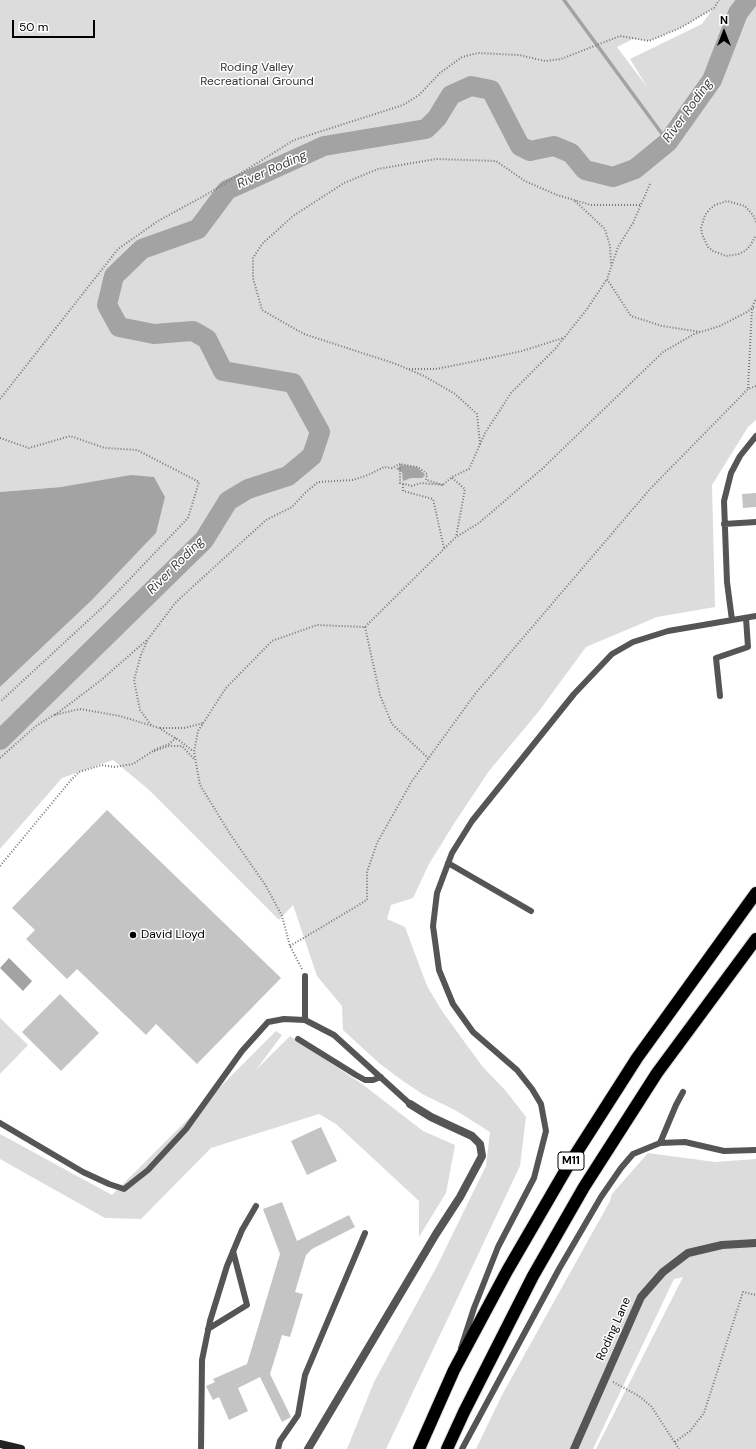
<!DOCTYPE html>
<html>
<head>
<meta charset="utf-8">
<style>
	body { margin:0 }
	#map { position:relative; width:756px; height:1449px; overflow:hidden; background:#fff; font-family:"DM Sans",sans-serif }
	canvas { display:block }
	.north { position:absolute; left:704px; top:12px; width:40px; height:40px; -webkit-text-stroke:3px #fff; paint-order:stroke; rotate:0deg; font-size:11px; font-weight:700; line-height:16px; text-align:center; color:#000 }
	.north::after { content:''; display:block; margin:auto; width:14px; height:18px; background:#000; clip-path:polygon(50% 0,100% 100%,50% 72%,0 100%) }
	.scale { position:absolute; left:12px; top:20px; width:83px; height:18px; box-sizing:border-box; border:2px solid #000; border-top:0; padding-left:5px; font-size:12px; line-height:14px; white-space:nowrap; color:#000; -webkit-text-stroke:3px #fff; paint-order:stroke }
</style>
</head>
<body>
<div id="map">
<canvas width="756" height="1449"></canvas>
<div class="north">N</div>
<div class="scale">50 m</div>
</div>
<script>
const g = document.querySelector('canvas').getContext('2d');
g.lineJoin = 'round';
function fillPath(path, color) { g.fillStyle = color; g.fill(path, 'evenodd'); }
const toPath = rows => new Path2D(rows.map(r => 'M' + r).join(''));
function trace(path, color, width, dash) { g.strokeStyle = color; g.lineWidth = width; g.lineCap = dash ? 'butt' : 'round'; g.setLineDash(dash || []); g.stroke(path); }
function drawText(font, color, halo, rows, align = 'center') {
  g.font = font + ' "DM Sans",sans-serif'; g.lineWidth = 3; g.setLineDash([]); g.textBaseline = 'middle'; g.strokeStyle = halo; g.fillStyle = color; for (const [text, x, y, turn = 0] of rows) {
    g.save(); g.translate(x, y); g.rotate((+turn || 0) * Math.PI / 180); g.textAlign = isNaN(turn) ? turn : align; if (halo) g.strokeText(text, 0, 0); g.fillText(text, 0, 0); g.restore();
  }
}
fillPath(toPath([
	[0,0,756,0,756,420,748,427,712,485,715,607,657,617,586,647,539,711,489,771,455,822,429,864,413,898,391,905,387,919,405,927,427,986,442,1011,482,1066,506,1091,526,1117,520,1166,386,1449,347,1449,374,1382,437,1266,486,1166,490,1132,455,1110,424,1095,403,1081,380,1064,343,1030,342,1006,317,976,293,905,279,920,148,789,113,760,62,778,0,849,0,687,92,600,156,533,61,487,0,492],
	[713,9,702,24,630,59,647,87,617,47,633,39,649,41,680,28],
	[0,1018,28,1045,0,1074],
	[276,1031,282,1035,256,1070,290,1036,362,1084,423,1131,455,1145,446,1193,419,1237,419,1201,336,1124,319,1114,211,1148,141,1219,105,1218,0,1159,0,1134,112,1195],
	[648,1153,715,1162,756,1159,756,1449,596,1449,683,1277,674,1279,593,1449,476,1449,502,1395,610,1201,612,1194]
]), '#dcdcdc');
fillPath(toPath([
	[402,465,417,467,425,475,422,478,411,478,403,481,402,472,396,469],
	[131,475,154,477,165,497,156,533,92,600,0,687,0,492,61,487],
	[9,958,32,981,23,991,0,968]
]), '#a3a3a3');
trace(toPath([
	[564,0,668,142]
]), '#a3a3a3', 3.5);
trace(toPath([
	[0,740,204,540,228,501,248,489,288,476,312,456,320,432,293,383,223,371,207,339,193,331,154,334,119,327,107,305,114,276,142,249,198,229,227,190,324,146,426,129,437,118,451,95,471,86,491,90,520,146,530,151,554,146,571,153,585,170,613,177,635,169,668,142,712,80,738,13,748,0]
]), '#a3a3a3', 20);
fillPath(toPath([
	[756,493,756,507,743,508,742,494],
	[107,810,281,978,197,1064,156,1024,146,1035,77,969,67,979,26,939,35,930,12,908],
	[60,994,99,1033,61,1071,22,1032],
	[321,1127,337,1161,307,1175,291,1141],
	[282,1202,297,1241,349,1215,355,1227,312,1249,306,1255,295,1292,303,1294,290,1337,282,1335,270,1374,291,1417,282,1422,260,1377,238,1388,248,1411,229,1420,219,1397,213,1400,206,1386,215,1382,213,1379,247,1364,280,1254,263,1209]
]), '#c4c4c4');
const motorway = toPath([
	[419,1449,454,1370,507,1271,568,1166,637,1058,756,893],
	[447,1449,464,1412,533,1276,584,1187,657,1073,756,939]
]);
trace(motorway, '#dbdbdb', 14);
trace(toPath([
	[650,184,633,223,618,247,607,279,631,316,662,326,701,332],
	[575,201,605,229,610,246,611,264],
	[756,222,753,215,745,206,727,201,715,205,710,209,705,215,701,228,702,234,708,247,713,251,726,256,739,254,745,251,750,246,756,235],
	[409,369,436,369,471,362,522,351,563,338],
	[748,388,752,308,756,307],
	[0,399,118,249,158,221,211,192,294,140,403,105,419,95,440,73,462,57,478,53,519,55,545,61,561,59,620,36,649,41,680,28,714,8,719,0],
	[0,438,29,448,70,436,105,448,137,450,199,482,188,518,106,604,0,702],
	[480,444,477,414,455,394,424,376,396,364,304,334,262,310,253,278,253,258,262,244,293,216,344,183,378,169,436,159,496,161,525,181,557,195,591,205,641,205],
	[452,478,465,489,456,537],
	[403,484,403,491,433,499,444,548],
	[443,485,426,480,427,474,418,467,400,464,400,483,412,486,421,483,443,485,452,477,469,469,485,433,511,393,556,348,587,309,607,279],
	[365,627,380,695,392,724,428,758],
	[55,715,100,681,148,639],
	[151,725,140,710,134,680,141,655,148,639,176,602,266,520,292,507,306,492,318,482,353,480,368,475,384,467,392,468,400,464],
	[160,728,184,728,203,723],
	[154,751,169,746,182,746,195,760],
	[0,758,36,726,54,715,80,709,120,716,159,728,180,741,193,751],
	[0,866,71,780,79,772,102,765,114,767,133,764,156,749,169,744,176,738],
	[290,946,367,900,367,872,377,843,412,781,475,694,650,489,748,389,756,386],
	[302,969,290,946,282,916,266,886,230,834,200,785,194,752,198,731,226,688,272,641,317,625,365,627,456,537,479,523,543,468,663,352,694,334,720,326,747,312,752,308,756,298],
	[613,1382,639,1396,651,1406,679,1449],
	[675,1442,690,1431,704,1413,743,1292,756,1295]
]), '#777', 2, [1, 2]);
trace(toPath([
	[724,524,756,522],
	[732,620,727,582,724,501,731,473,740,456,756,436],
	[720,696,716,658,748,647,746,618],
	[448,863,531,911],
	[305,976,305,1020],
	[298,1039,356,1075,365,1080,373,1080,381,1077],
	[0,1123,83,1172,109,1184,124,1189,148,1170,186,1129,242,1051,268,1022,284,1019,305,1020,334,1035,410,1104],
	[660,1143,676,1105,683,1092],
	[208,1329,247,1305,233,1251],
	[461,1348,474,1308,498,1247,534,1178,546,1131,541,1104,532,1089,517,1070,473,1032,453,1004,439,970,433,926,437,893,452,853,472,821,574,694,612,654,633,642,668,631,756,616],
	[201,1449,202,1360,210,1321,227,1266,242,1230,256,1206],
	[278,1449,280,1441,298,1415,305,1375,365,1233],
	[462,1449,559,1269,601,1197,621,1168,633,1154,660,1143,685,1142,724,1151,756,1150]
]), '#555', 6);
trace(toPath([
	[308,1449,436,1234,460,1197,482,1156,480,1144,472,1136,431,1117,410,1104]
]), '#555', 8);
trace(toPath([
	[574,1449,641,1297,663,1272,688,1253,722,1245,756,1243]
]), '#555', 8);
trace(toPath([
	[0,1444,21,1449]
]), '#222', 8);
trace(motorway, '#000', 12);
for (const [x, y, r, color] of [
	[133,935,4,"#000"]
]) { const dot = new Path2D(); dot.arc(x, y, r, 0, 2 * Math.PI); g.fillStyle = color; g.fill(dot); trace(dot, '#fff', 1.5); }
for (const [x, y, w] of [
	[571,1161,26]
]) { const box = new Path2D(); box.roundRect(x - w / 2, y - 9, w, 18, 3); g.fillStyle = '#fff'; g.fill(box); trace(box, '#000', 1); }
drawText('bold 11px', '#000', null, [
	["M11",571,1161]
]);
drawText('12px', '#333', '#fff', [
	["Roding Valley",257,68],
	["Recreational Ground",257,82]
]);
drawText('12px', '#000', '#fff', [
	["David Lloyd",141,935]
], 'left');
drawText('12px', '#000', '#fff', [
	["Roding Lane",614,1329,-66]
]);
drawText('italic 13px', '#444', '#fff', [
	["River Roding",688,111,-54],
	["River Roding",272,170,-24],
	["River Roding",176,566,-45]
]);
</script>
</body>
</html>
